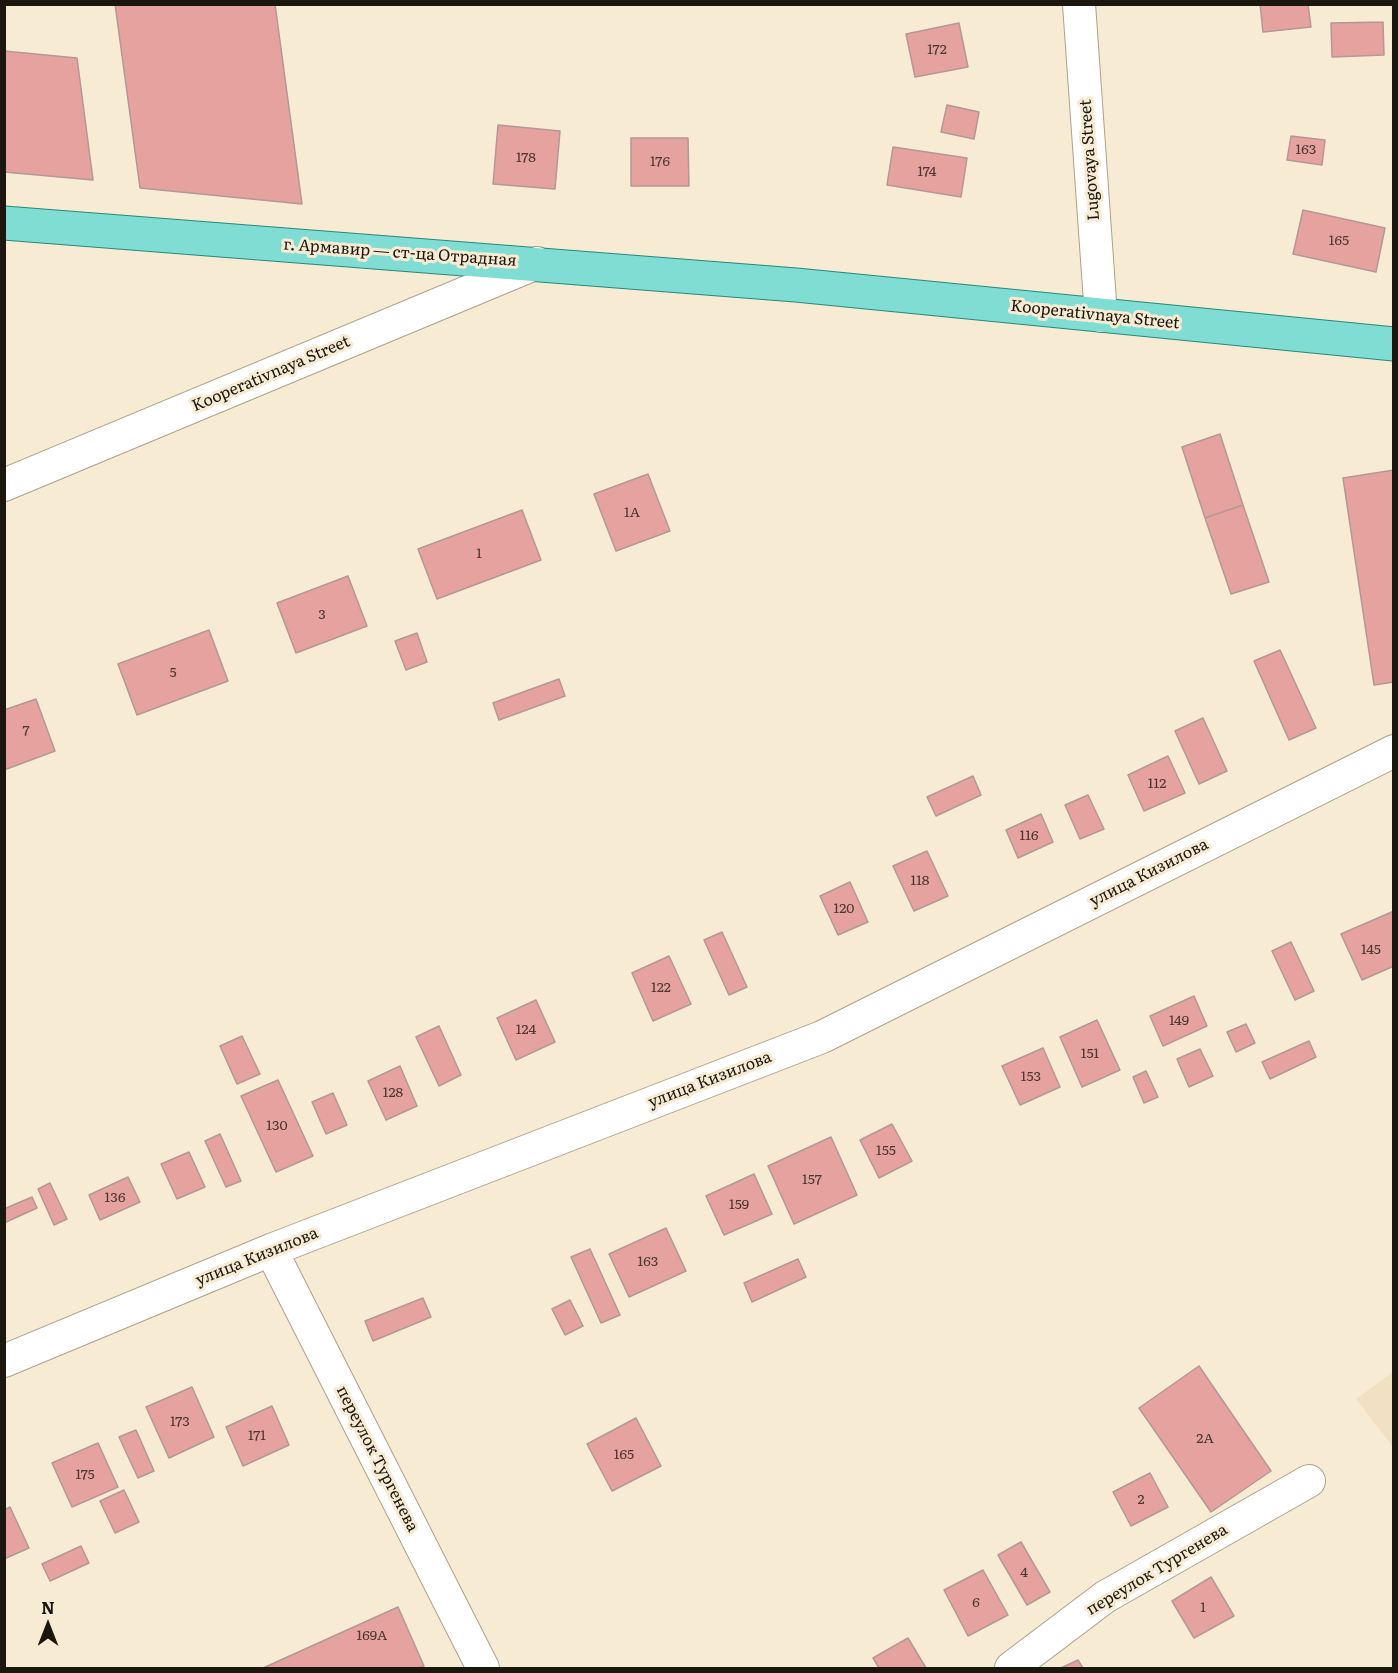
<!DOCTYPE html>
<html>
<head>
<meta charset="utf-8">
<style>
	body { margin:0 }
	#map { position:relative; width:1398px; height:1673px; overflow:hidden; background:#f8ebd3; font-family:Literata,serif }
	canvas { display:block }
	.frame { position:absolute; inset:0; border:6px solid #1b160e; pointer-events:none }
	.north { position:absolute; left:18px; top:1595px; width:60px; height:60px; -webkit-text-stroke:4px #f8ebd3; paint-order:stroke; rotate:0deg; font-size:16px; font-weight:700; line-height:24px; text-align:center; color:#1b160e }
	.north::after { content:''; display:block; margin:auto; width:21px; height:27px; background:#1b160e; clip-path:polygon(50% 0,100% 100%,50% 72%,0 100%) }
</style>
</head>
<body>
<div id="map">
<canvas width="1398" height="1673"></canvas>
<div class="frame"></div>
<div class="north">N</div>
</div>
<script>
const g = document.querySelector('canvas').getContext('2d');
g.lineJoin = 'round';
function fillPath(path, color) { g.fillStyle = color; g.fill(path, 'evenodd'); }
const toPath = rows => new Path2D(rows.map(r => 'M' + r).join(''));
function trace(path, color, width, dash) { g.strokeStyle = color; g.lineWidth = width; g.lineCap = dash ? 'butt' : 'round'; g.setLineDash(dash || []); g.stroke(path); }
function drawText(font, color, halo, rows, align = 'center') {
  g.font = font + ' Literata,serif'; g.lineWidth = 6; g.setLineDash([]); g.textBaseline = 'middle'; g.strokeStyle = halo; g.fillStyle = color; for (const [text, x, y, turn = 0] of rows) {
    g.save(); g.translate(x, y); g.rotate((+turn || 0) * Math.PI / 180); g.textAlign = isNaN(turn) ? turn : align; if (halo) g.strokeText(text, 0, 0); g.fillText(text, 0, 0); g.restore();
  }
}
fillPath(toPath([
	[1393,1372,1393,1447,1356,1399]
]), '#f1e1c2');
const building = toPath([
	[115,4,275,4,302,204,140,188,115,4],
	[1260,4,1308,4,1311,27,1263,32,1260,4],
	[1383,22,1384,55,1332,57,1331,23,1383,22],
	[959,23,968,67,915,77,906,34,959,23],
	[4,51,77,58,93,180,4,172,4,51],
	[947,105,979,112,974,139,941,132,947,105],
	[498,125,560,131,555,189,493,184,498,125],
	[1291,136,1325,140,1322,165,1287,160,1291,136],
	[631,138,688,138,689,186,631,186,631,138],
	[893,147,967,158,961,197,887,185,893,147],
	[1303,210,1385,228,1376,272,1293,254,1303,210],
	[1220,434,1243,505,1205,518,1182,447,1220,434],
	[1394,470,1394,682,1374,685,1343,478,1394,470],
	[648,474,670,531,616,551,594,494,648,474],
	[1243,505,1269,582,1231,594,1205,518,1243,505],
	[522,510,541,560,437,599,418,549,522,510],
	[348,576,367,626,296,653,277,603,348,576],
	[209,630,228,681,137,715,118,664,209,630],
	[417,633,427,662,406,670,395,641,417,633],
	[1280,650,1316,728,1289,740,1254,661,1280,650],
	[559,679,565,696,499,720,493,703,559,679],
	[36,699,55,751,4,770,4,710,36,699],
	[1203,718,1227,771,1199,784,1175,731,1203,718],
	[1168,756,1185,793,1144,811,1128,775,1168,756],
	[973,776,981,795,936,816,927,797,973,776],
	[1088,795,1104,829,1080,839,1065,805,1088,795],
	[1041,814,1053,842,1018,858,1006,830,1041,814],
	[927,851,948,896,914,911,893,866,927,851],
	[850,882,868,922,838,935,820,896,850,882],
	[1394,911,1394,966,1362,980,1341,934,1394,911],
	[722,932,747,987,729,995,704,940,722,932],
	[1291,942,1314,991,1295,1000,1272,951,1291,942],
	[669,956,691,1004,653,1021,632,973,669,956],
	[1194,996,1207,1026,1163,1046,1150,1016,1194,996],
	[536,1000,555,1042,516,1060,497,1018,536,1000],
	[1097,1020,1120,1070,1082,1087,1060,1037,1097,1020],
	[1246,1024,1255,1043,1236,1052,1227,1032,1246,1024],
	[439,1026,461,1075,439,1086,416,1037,439,1026],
	[242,1036,260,1074,237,1084,220,1046,242,1036],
	[1309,1041,1316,1057,1270,1079,1262,1062,1309,1041],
	[1043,1048,1060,1087,1020,1105,1002,1066,1043,1048],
	[1200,1049,1213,1076,1189,1087,1177,1059,1200,1049],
	[400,1066,417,1106,386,1120,368,1081,400,1066],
	[1146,1071,1158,1097,1144,1103,1133,1077,1146,1071],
	[278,1080,313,1156,276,1172,241,1096,278,1080],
	[333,1093,347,1125,326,1134,312,1102,333,1093],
	[892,1124,912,1161,879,1178,860,1140,892,1124],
	[220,1134,241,1181,226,1187,205,1141,220,1134],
	[831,1137,857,1195,794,1224,768,1166,831,1137],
	[189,1152,205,1187,177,1199,161,1164,189,1152],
	[754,1174,772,1214,724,1235,706,1196,754,1174],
	[128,1177,140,1202,100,1220,89,1195,128,1177],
	[50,1183,67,1219,54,1225,38,1189,50,1183],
	[32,1197,37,1208,4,1223,4,1209,32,1197],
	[666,1228,686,1271,629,1297,609,1254,666,1228],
	[590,1249,620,1315,601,1323,571,1257,590,1249],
	[798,1259,806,1277,752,1302,744,1283,798,1259],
	[423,1298,431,1317,373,1341,365,1321,423,1298],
	[570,1300,583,1326,565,1335,552,1309,570,1300],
	[1199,1366,1271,1471,1211,1512,1139,1408,1199,1366],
	[192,1387,214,1437,169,1458,146,1407,192,1387],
	[272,1406,289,1445,243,1466,226,1427,272,1406],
	[636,1418,661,1466,612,1491,587,1444,636,1418],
	[136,1430,154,1471,138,1478,119,1437,136,1430],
	[98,1443,118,1487,72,1507,52,1463,98,1443],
	[1150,1473,1168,1507,1131,1526,1113,1492,1150,1473],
	[124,1490,139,1522,115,1533,100,1501,124,1490],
	[10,1507,29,1548,4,1559,4,1510,10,1507],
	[1021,1542,1050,1592,1027,1605,998,1555,1021,1542],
	[81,1546,89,1563,50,1581,42,1564,81,1546],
	[983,1570,1008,1615,968,1636,944,1590,983,1570],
	[1211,1577,1234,1616,1194,1638,1172,1601,1211,1577],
	[398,1607,424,1666,417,1668,263,1668,398,1607],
	[908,1638,926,1668,879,1668,873,1658,908,1638],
	[1078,1660,1083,1668,1061,1668,1078,1660]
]);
fillPath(building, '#e5a29f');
trace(building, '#b49796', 1.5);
const street = toPath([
	[1079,4,1101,316],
	[4,485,537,263],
	[271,1250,483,1668],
	[4,1361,271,1250,822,1037,1394,751],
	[1011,1668,1105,1597,1309,1481]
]);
const primary = toPath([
	[4,223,796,285,1394,344]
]);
trace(street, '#ada18a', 34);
trace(primary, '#25897c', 35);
trace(street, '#fff', 32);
trace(primary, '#80ddd4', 33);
drawText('14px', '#4e3932', null, [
	["172",937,50],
	["163",1306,150],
	["178",526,158],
	["176",660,162],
	["174",927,172],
	["165",1339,241],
	["1А",632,513],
	["1",479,554],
	["3",322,615],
	["5",173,673],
	["7",26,731],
	["112",1157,784],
	["116",1029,836],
	["118",920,881],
	["120",844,909],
	["145",1371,950],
	["122",661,988],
	["149",1179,1021],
	["124",526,1030],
	["151",1090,1054],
	["153",1031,1077],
	["128",393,1093],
	["130",277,1126],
	["155",886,1151],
	["157",812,1180],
	["136",115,1198],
	["159",739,1205],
	["163",648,1262],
	["173",180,1422],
	["171",257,1436],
	["2А",1205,1439],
	["165",624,1455],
	["175",85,1475],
	["2",1141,1500],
	["4",1024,1573],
	["6",976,1603],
	["1",1203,1608],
	["169А",372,1636]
]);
drawText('16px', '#1b160e', '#f8ebd3', [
	["Lugovaya Street",1090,160,-94],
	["г. Армавир — ст-ца Отрадная",400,253,4],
	["Kooperativnaya Street",1095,315,6],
	["Kooperativnaya Street",271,374,-23],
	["улица Кизилова",1149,873,-27],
	["улица Кизилова",710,1080,-21],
	["улица Кизилова",257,1257,-22],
	["переулок Тургенева",377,1459,63],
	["переулок Тургенева",1157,1570,-31]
]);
</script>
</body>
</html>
